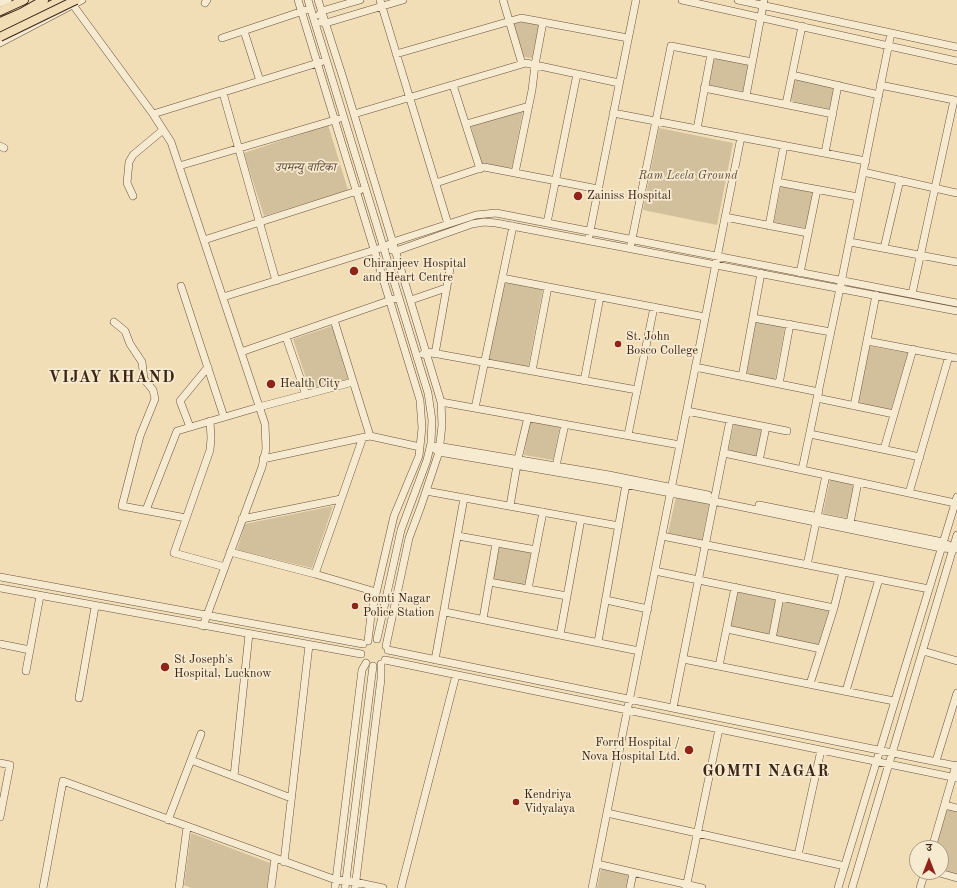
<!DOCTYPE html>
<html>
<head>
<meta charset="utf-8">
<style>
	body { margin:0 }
	#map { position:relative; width:957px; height:888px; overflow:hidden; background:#f1deb7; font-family:"Old Standard TT","Noto Serif Devanagari",serif }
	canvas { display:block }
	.north { position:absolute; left:909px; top:840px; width:40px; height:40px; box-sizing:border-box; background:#f6ead0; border:1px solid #ac9b86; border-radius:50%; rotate:0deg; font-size:11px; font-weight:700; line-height:16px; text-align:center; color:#3c2516 }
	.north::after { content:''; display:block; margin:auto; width:14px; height:18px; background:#8f2418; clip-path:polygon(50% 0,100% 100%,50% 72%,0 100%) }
</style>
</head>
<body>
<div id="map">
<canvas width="957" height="888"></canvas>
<div class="north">उ</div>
</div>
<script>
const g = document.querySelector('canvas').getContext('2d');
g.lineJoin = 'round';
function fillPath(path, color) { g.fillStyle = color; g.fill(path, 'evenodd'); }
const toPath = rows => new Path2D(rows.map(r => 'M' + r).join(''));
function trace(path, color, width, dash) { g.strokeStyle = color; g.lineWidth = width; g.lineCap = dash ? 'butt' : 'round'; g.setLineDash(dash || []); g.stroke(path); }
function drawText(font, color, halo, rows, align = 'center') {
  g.font = font + ' "Old Standard TT","Noto Serif Devanagari",serif'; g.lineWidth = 3.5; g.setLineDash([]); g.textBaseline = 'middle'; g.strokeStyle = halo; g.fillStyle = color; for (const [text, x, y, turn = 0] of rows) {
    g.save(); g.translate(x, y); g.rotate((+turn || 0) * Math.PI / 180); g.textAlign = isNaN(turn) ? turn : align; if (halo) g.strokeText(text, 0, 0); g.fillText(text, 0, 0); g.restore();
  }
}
fillPath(toPath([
	[520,22,539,24,532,58,524,57,513,23],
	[714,58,748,64,743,91,709,85],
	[794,79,834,87,830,109,790,101],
	[523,110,512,168,482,164,471,126],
	[328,125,348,190,264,216,244,153],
	[659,128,733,143,717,225,643,210],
	[781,186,813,192,806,228,774,222],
	[504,281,543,288,528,368,489,360],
	[756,321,785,327,775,380,746,375],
	[332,326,348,380,310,390,293,339],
	[869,346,908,353,891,410,858,404],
	[530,421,560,426,553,460,524,455],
	[734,423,763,429,757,457,728,451],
	[830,479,854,484,847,518,823,513],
	[676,497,709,504,702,540,668,533],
	[333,506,312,568,237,550,245,524],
	[499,547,531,553,525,586,493,580],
	[737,592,776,600,769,636,730,627],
	[782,600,829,610,818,645,776,637],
	[947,809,957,811,957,875,941,871,941,848,935,848],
	[191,833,270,863,267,888,191,888,184,885],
	[601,869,632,875,629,888,597,888]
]), '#d2bf9c');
const minor = toPath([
	[298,0,420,400,422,428,419,456,394,516,371,615,368,641],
	[308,0,428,393,432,420,431,443,427,460,401,530,377,639],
	[318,0,343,78,441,402,442,425,439,452,421,506,409,538,386,646],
	[380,0,448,224],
	[503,0,522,64],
	[682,0,957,61],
	[738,0,957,47],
	[0,3,8,0],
	[205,3,207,0],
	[73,5,153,114,171,142,265,424,266,449,262,467,203,626],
	[319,15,322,11,360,0],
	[321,22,326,23,403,0],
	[244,31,260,81],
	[222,38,306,10],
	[0,43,82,0],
	[396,54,521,18,628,38],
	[792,75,879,95],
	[453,85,480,169],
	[880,85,954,100,912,294],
	[704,88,833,114],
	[223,93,276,281],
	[746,96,764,0],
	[786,104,802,26],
	[613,113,866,161],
	[153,114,321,62],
	[354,114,526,63,619,83],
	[466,124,529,106],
	[697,129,711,54],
	[0,146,4,148],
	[825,153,838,85],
	[179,166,338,119],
	[863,172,957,193],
	[515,173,532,90,535,65,543,22],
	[777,182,858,197],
	[436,183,484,167,598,189],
	[133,196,127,183,129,162,133,155,163,130],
	[725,217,808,233],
	[547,223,577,74],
	[769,226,784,145],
	[589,236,636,0],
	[204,240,360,190],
	[850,242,957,262],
	[631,244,671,46,752,62],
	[884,248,900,180],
	[392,250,396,251,472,224,484,222,496,223,957,311],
	[800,273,817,190],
	[502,278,705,317],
	[181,286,224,417],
	[223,297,384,247,393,242,476,215,496,213,957,303],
	[411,300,446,288],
	[753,318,831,332],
	[334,320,370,436],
	[114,322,125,331,130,344,142,362,144,379,153,390,155,399,140,436,122,506,186,518],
	[286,337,306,395],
	[867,341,957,358],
	[241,352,394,299],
	[423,354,427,352,637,390],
	[435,354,450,269],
	[695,367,819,392],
	[532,371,548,287],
	[742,377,761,273],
	[584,381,600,297],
	[779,384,790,324],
	[817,398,894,414],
	[441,402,680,445],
	[854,406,876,295],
	[475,408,513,226],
	[687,411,787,431],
	[210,421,211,438,210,450,174,553,225,567],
	[190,427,180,401,208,367],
	[810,434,920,457],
	[628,435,654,307],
	[437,446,609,475,708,495],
	[884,449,913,349],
	[436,450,439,452,608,481,723,503,941,548,957,549],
	[724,453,955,503],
	[263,459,370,436,420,447],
	[759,461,766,427],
	[556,466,565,424],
	[802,470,840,288,891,33],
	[426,491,619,526],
	[909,493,949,356],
	[759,505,943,542,952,547],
	[510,506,518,459,528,417],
	[146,510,177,431,259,407,353,382],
	[242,519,341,499],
	[850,523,858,482],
	[458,536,536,550],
	[662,536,929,589],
	[230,552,315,574,376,592],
	[807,565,826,475],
	[655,571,834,608],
	[315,574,363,437],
	[0,577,363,644],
	[489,582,567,596],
	[0,588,361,654],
	[528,589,543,512],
	[606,600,648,609],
	[445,612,639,651],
	[483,619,496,543],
	[727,629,821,649],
	[560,635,581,519],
	[772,639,780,597],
	[598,642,626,484],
	[0,644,30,650],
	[388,650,957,766],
	[923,651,957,661],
	[683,659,894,701],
	[385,660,957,778],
	[435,660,464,498],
	[719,666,735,587],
	[26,671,40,596],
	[810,684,834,608,843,572],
	[846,691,879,579],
	[79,698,95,607],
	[673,708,730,420],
	[191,760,291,798],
	[936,761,957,693],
	[0,763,10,765,0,817],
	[234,776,249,634],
	[945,805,957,808],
	[607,813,845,866],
	[168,820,201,734],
	[932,848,956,765],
	[798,855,821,750],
	[284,862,309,645],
	[597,864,702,888],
	[936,872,957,878],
	[43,888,63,781,336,880,355,882,383,888],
	[179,888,187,827],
	[271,888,275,858],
	[335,888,362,670,366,663],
	[345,888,373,666],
	[355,888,381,679,381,664],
	[401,888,456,675],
	[592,888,741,137],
	[630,888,633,873],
	[686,888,719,729],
	[838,888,957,497],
	[852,888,957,535],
	[920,888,925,872]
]);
const major = toPath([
	[0,11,24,0],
	[0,22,21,13,44,0],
	[0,29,16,23,61,0]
]);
trace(minor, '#69533e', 8);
trace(major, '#3c2516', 10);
trace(minor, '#f6ead0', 7);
trace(major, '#f1deb7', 8);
const majorBridge = toPath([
	[0,37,76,0]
]);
trace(majorBridge, '#3c2516', 10, []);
trace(majorBridge, '#f1deb7', 8);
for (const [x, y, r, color] of [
	[578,196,5,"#8f2418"],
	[354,271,5,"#8f2418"],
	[618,344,4,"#8f2418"],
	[271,384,5,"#8f2418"],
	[355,606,4,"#8f2418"],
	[165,667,5,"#8f2418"],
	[689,750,5,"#8f2418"],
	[516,802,4,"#8f2418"]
]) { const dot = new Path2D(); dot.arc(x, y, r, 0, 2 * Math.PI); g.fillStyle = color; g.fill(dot); trace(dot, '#f6ead0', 1.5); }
drawText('italic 12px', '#624c38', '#f6ead0', [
	["उपमन्यु वाटिका",305,168],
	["Ram Leela Ground",688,176]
]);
drawText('12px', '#3c2516', '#f6ead0', [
	["Zainiss Hospital",587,196],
	["Chiranjeev Hospital",363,264],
	["and Heart Centre",363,278],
	["St. John",626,337],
	["Bosco College",626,351],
	["Health City",280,384],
	["Gomti Nagar",363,599],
	["Police Station",363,613],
	["St Joseph's",174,660],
	["Hospital, Lucknow",174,674],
	["Forrd Hospital /",680,743,"right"],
	["Nova Hospital Ltd.",680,757,"right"],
	["Kendriya",524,795],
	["Vidyalaya",524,809]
], 'left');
g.letterSpacing = '1px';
drawText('bold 16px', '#3c2516', '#f6ead0', [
	["VIJAY KHAND",112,378],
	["GOMTI NAGAR",766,772]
]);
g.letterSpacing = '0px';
</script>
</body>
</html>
